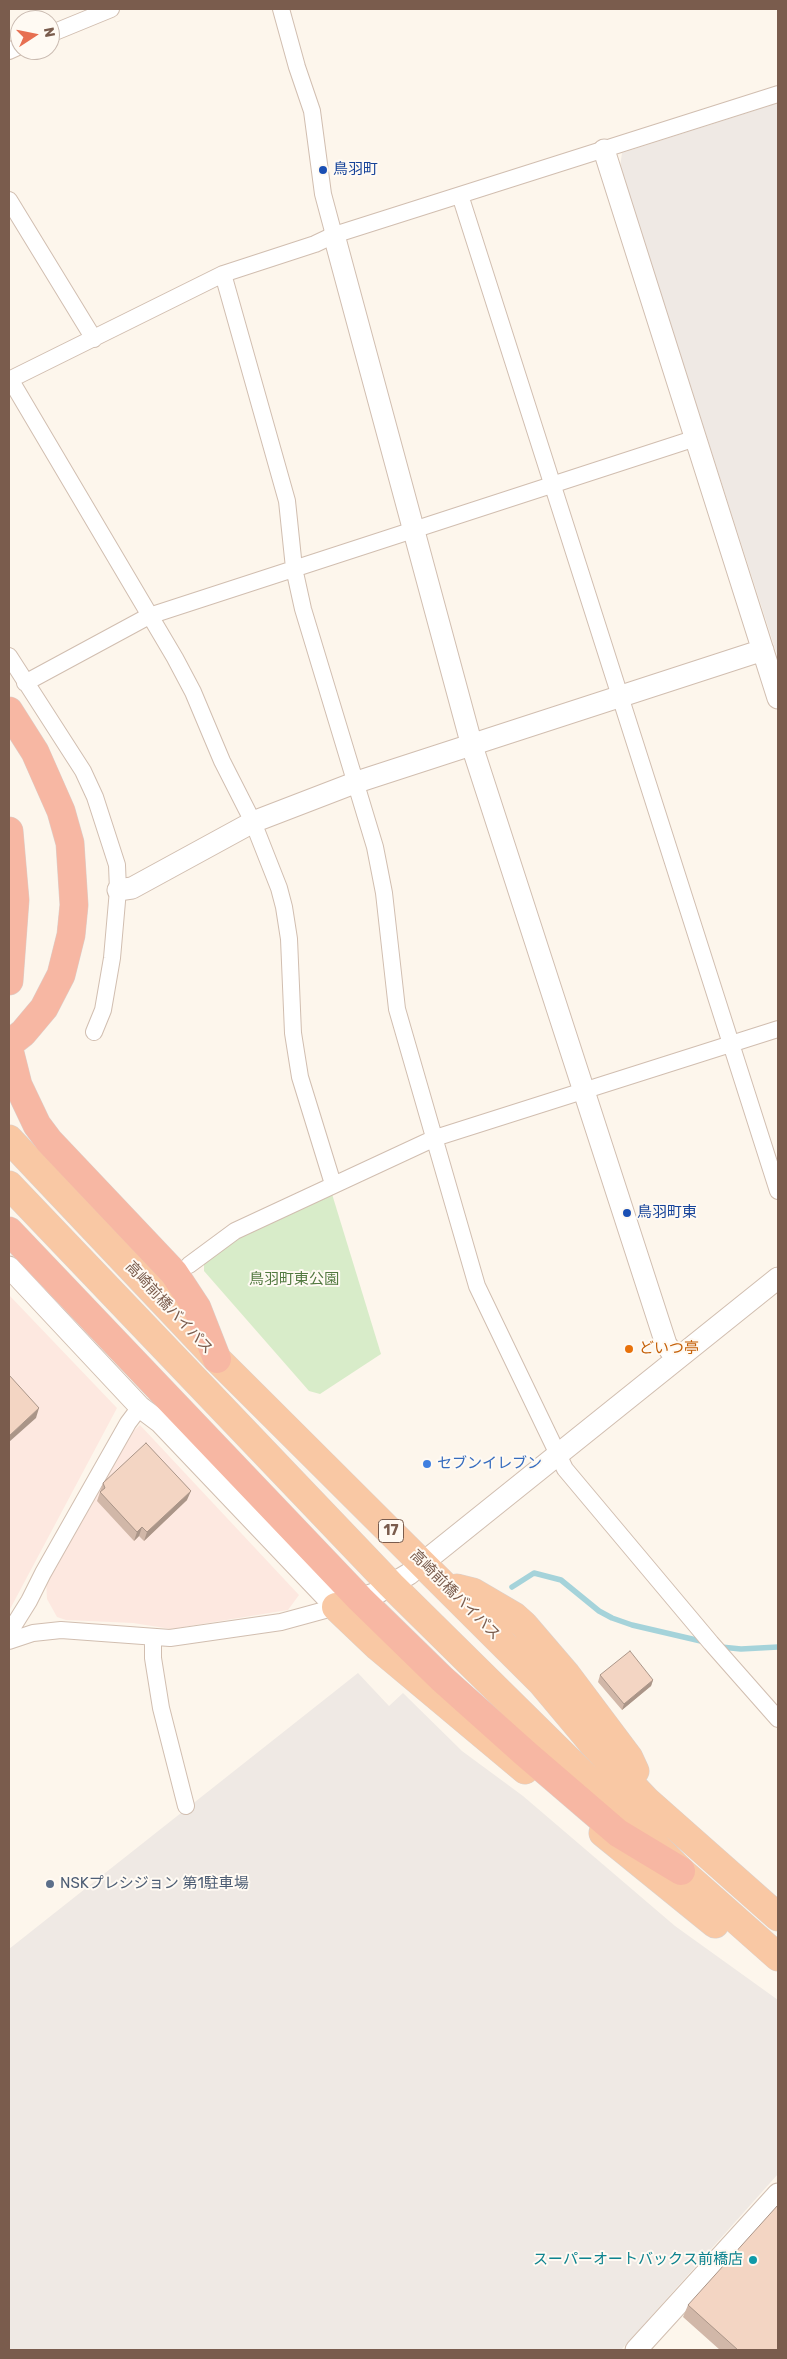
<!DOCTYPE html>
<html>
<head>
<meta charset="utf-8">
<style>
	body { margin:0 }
	#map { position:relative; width:787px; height:2359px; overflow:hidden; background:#fdf6ec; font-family:Rubik,sans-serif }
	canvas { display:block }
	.frame { position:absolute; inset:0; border:10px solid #7a5c4d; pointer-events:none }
	.north { position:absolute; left:10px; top:10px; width:50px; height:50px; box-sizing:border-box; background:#fffaf3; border:1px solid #cabbb1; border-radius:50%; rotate:79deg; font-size:14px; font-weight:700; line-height:20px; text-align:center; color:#7a5c4d }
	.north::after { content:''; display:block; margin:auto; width:18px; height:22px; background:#e76f51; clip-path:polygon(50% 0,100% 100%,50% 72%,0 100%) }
</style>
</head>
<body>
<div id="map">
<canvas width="787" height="2359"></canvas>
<div class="frame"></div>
<div class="north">N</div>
</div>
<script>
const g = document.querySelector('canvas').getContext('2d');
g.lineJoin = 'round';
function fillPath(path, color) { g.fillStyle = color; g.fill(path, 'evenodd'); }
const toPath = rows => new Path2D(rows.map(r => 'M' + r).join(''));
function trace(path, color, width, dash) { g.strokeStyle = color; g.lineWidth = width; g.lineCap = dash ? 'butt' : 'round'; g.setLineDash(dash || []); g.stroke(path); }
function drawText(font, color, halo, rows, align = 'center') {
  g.font = font + ' Rubik,"Noto Sans JP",sans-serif'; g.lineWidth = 4; g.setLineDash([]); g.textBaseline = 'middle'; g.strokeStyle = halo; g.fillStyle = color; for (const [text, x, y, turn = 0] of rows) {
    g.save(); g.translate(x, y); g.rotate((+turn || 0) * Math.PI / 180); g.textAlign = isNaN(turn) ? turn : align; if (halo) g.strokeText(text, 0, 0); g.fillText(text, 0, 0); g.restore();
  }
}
fillPath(toPath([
	[9,1295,117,1408,9,1611],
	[140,1425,299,1595,288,1610,171,1629,133,1623,66,1620,57,1617,47,1599,46,1580,128,1436]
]), '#fde8e0');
fillPath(toPath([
	[778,103,778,658,620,167,622,153],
	[358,1673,389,1706,403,1693,462,1751,523,1796,675,1926,778,2000,778,2174,621,2350,9,2350,9,1949]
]), '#efe9e4');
fillPath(toPath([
	[332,1194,381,1354,320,1394,309,1391,204,1271,204,1261,226,1244]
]), '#d8ecc9');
trace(toPath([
	[512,1587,534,1573,561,1580,599,1611,612,1618,632,1625,705,1642],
	[721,1647,741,1649,778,1647]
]), '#a5d3da', 5.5);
const minor = toPath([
	[281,9,297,67,312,111,323,194,334,235],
	[50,34,111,9],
	[9,51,20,46],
	[460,195,778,1191],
	[9,200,94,339],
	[223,274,287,501,294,568,303,609,375,847,384,893,397,1009,477,1286,565,1469,711,1643,778,1719],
	[10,379,175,658,193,692,222,761,253,822,279,888,284,907,289,939,293,1033,300,1077,333,1184],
	[9,380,223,274,315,244,334,235,778,94],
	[9,656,83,771,95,797,117,865,118,890,112,958,103,1010,94,1032],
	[25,683,149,616,696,438],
	[189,1265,235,1231,435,1138,778,1029],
	[9,1633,29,1601,43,1573,128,1423,140,1407],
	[153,1637,153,1658,161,1708,186,1806],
	[9,1641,33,1633,61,1630,170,1638,281,1622,336,1607]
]);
const tertiary = toPath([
	[604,150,778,698],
	[334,235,472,746,666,1344,676,1359],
	[118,890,132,888,253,822,357,782,763,650],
	[9,1267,140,1407,160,1422,336,1607,377,1593,409,1574,778,1278],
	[636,2350,778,2194]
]);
const trunk = toPath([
	[9,1139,217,1359,541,1682,593,1744,646,1800,778,1917],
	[9,1185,391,1585,681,1871,778,1957],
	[457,1588,473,1592,514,1616,524,1625,566,1674,629,1758,635,1771],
	[336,1607,378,1647,525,1770],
	[603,1833,715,1924]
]);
const motorway = toPath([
	[9,711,35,752,61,811,70,843,74,905,71,935,61,975,44,1008,23,1033,9,1044],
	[9,831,15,900,9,981],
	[9,1049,18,1085,37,1125,49,1141,174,1273,197,1308,217,1359],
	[9,1231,360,1599,441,1678,526,1754,618,1833,681,1871]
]);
trace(minor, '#d1beb0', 18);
trace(tertiary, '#d1beb0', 23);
trace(trunk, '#dad1cd', 29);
trace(motorway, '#dad1cd', 29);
trace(minor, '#fff', 16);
trace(tertiary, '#fff', 21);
trace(trunk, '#f9c8a4', 28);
trace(motorway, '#f7b7a3', 28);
fillPath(toPath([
	[103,1483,187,1500,144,1541,139,1536,134,1541,97,1501],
	[600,1675,653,1680,651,1686,622,1710,598,1682],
	[688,2305,778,2350,720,2350,683,2317]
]), '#d1b7a8');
fillPath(toPath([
	[39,1408,36,1418,9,1442,9,1436],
	[191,1491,187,1500,144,1541,147,1532],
	[142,1527,139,1536,134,1541,137,1532],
	[653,1680,651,1686,622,1710,624,1704]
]), '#aa9588');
const building = toPath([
	[9,1375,39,1408,9,1436,9,1375],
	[146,1443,191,1491,147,1532,142,1527,137,1532,100,1492,105,1488,103,1483,146,1443],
	[630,1651,653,1680,624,1704,600,1675,630,1651],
	[778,2205,778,2350,738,2350,688,2305,778,2205]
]);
fillPath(building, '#f3d5c3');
trace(building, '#aa9588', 1);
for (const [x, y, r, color] of [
	[323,170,5,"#1a4fb4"],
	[627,1213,5,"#1a4fb4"],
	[629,1349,5,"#e8710a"],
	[427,1464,5,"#3f7fe0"],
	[50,1884,5,"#5c6f8a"],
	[753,2260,5,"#0f9aa8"]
]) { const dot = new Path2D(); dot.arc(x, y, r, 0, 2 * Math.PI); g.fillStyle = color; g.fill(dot); trace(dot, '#fffaf3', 2); }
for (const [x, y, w] of [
	[391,1531,25]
]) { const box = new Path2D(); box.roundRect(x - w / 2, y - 11.5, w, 23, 4); g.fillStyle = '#fffaf3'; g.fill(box); trace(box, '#7a5c4d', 1); }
drawText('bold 14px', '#7a5c4d', null, [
	["17",391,1531]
]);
drawText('15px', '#164399', '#fffaf3', [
	["鳥羽町",333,170],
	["鳥羽町東",637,1213]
], 'left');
drawText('15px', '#537a41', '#fffaf3', [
	["鳥羽町東公園",294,1280]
]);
drawText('15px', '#7a5c4d', '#fffaf3', [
	["高崎前橋バイパス",169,1308,47],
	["高崎前橋バイパス",455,1595,45]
]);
drawText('15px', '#c56008', '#fffaf3', [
	["どいつ亭",639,1349]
], 'left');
drawText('15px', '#366cbe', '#fffaf3', [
	["セブンイレブン",437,1464]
], 'left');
drawText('15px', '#4e5e75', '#fffaf3', [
	["NSKプレシジョン 第1駐車場",60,1884]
], 'left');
drawText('15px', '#0d838f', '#fffaf3', [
	["スーパーオートバックス前橋店",743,2260]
], 'right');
</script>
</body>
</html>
